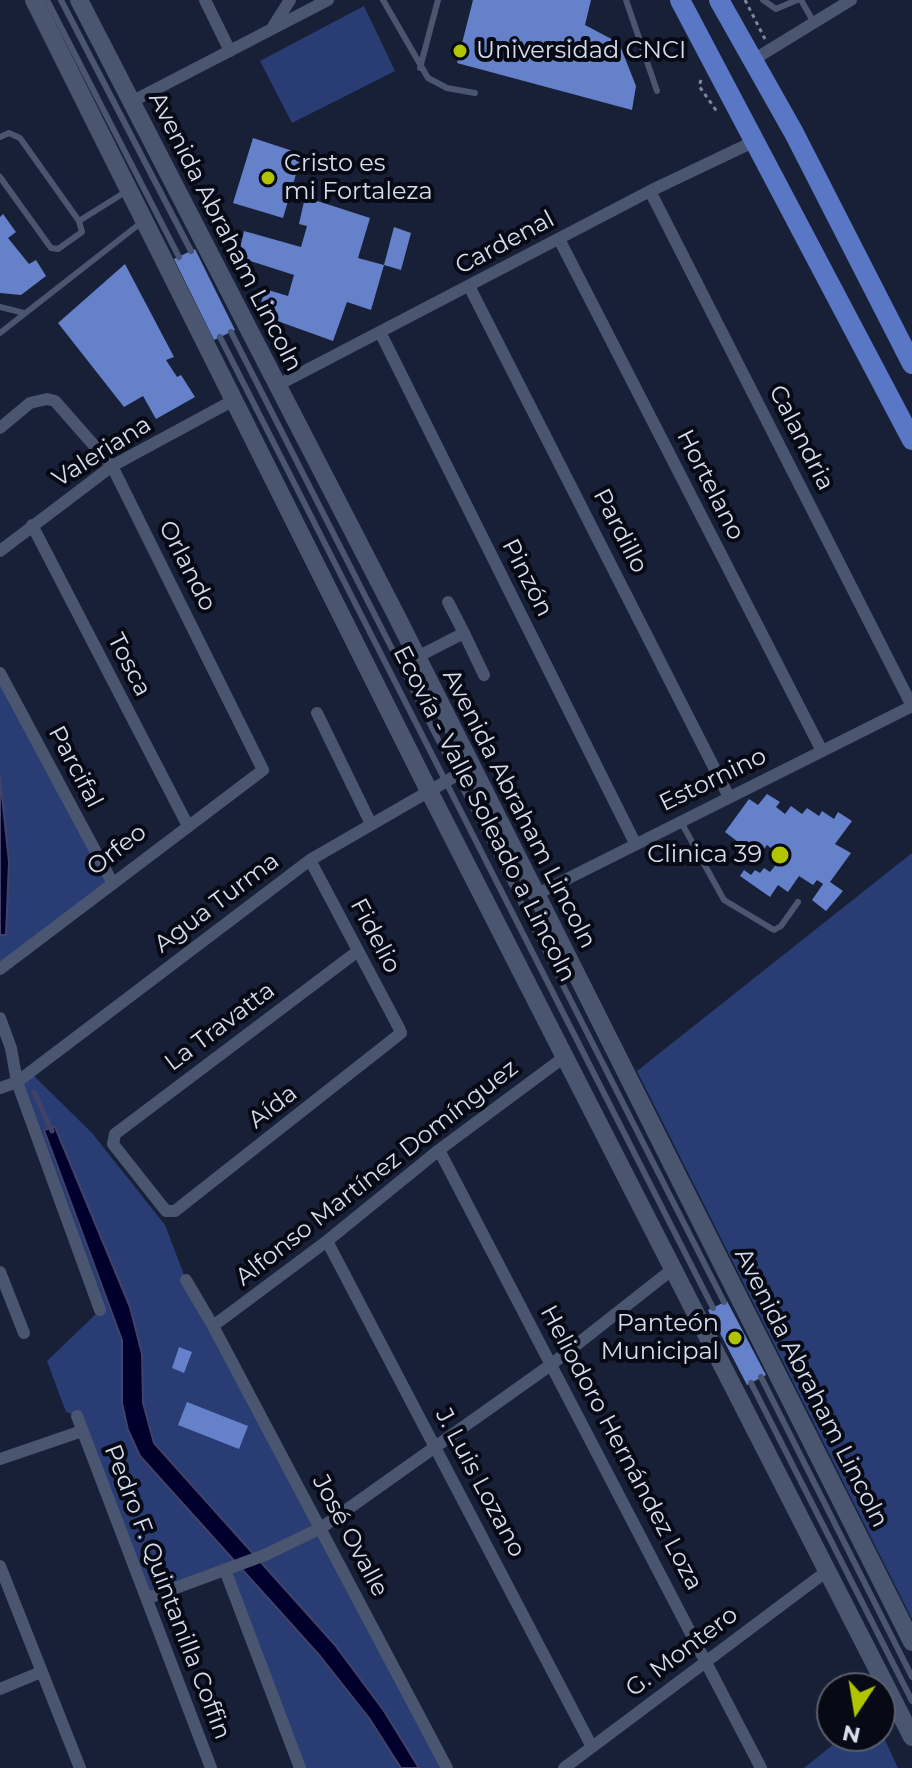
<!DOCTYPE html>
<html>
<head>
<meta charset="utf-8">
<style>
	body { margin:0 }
	#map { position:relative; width:912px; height:1768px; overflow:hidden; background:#172037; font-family:Montserrat,sans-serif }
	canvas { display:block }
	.north { position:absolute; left:816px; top:1672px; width:80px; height:80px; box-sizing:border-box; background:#070a14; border:2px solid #5a5e6b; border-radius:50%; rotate:192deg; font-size:22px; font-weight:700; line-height:32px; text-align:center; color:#d6dded }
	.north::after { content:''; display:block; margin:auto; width:28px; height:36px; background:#b0c500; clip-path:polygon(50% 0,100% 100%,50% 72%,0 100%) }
</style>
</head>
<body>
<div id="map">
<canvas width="912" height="1768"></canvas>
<div class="north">N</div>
</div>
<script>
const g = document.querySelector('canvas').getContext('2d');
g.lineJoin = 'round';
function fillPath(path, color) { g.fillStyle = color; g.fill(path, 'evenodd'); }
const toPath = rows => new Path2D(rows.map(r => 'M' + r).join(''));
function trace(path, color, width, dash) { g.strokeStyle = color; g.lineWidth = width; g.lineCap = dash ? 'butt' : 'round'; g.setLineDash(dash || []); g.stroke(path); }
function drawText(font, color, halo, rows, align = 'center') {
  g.font = font + ' Montserrat,sans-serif'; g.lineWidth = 8; g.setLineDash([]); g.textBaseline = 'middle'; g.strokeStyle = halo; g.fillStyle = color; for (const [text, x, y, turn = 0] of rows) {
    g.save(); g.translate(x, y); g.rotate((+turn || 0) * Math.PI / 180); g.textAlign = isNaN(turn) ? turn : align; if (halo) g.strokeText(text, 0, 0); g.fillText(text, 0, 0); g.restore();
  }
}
fillPath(toPath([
	[364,6,395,71,292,123,260,61],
	[0,673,112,882,0,969],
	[912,853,912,1619,637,1071],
	[33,1075,92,1133,165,1225,186,1280,447,1768,300,1768,225,1570,148,1598,77,1416,66,1412,47,1361,100,1310,17,1082],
	[880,1729,898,1768,804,1768,844,1736,880,1736]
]), '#293d74');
const water = toPath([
	[0,777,9,862,6,935,0,935,0,777],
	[55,1127,130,1307,142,1354,143,1403,154,1443,335,1645,384,1711,419,1768,401,1768,369,1718,320,1656,140,1456,128,1430,122,1403,122,1340,44,1130,55,1127]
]);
fillPath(water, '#01002d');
trace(water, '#414267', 2);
trace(toPath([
	[34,1092,52,1131]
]), '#414267', 5);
fillPath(toPath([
	[473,0,591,0,585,25,619,43,636,86,632,110,457,63],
	[253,138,302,154,283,218,233,203],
	[305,197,370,218,358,258,384,265,394,227,411,233,401,270,384,265,371,310,347,302,333,341,258,314,265,289,288,296,294,275,238,257,244,231,301,247,307,226,299,224],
	[3,214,16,232,8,238,29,264,36,260,46,276,21,295,0,293,0,217],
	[195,249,235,330,214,340,174,259],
	[125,264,174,357,166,360,177,377,181,375,195,397,156,419,143,396,124,407,58,323],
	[767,794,780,802,776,807,785,814,791,806,802,814,807,808,819,816,822,811,834,819,838,812,852,821,835,844,851,853,830,882,843,891,826,911,812,900,823,884,817,880,813,885,799,876,788,892,778,885,770,897,740,876,744,870,751,875,755,870,760,873,764,868,770,872,782,857,767,845,758,857,725,832,749,799,758,805],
	[727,1301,766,1375,747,1385,708,1310],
	[179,1347,192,1352,184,1373,172,1368],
	[187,1402,248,1426,239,1449,178,1425]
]), '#6581c9');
trace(toPath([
	[745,0,765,39],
	[701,80,699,86,718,113]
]), '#7e869a', 3, [4, 4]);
trace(toPath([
	[47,0,179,257],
	[61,0,191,251],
	[383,0,428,78,447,88,475,93],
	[626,0,657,91],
	[763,0,776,9,797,0],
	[801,0,813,21],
	[420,68,438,0],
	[0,137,9,133,20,138,79,221,82,232,58,249,51,248,0,177],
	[79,221,127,191],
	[0,307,24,313],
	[231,332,724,1302],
	[0,333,142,222],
	[220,337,713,1308],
	[681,822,724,900,774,930,781,926,798,902],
	[761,1377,912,1677],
	[751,1383,912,1701]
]), '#4a5570', 6);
trace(toPath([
	[205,0,230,51],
	[274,25,290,0],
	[753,60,851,0],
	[131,102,328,0],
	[650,191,912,706],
	[559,239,822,751],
	[469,286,729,797],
	[380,332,635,843],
	[276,386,650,191,755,141],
	[0,428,30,403,47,399,55,401,112,466,263,770,0,969],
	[32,525,187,824],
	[0,551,112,466,234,400],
	[448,602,464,633],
	[417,657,464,633,484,675],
	[0,673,112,882],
	[317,713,371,824],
	[310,860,399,1028,401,1033,175,1211,166,1211,113,1144,115,1134,358,951],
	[535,895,912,706],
	[0,1018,11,1048,17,1082,100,1310],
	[0,1088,17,1082,310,860,471,767],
	[439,1150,761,1768],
	[327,1241,592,1747],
	[0,1272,24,1333],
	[186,1280,213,1326,447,1768],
	[213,1326,327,1241,439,1150,567,1055],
	[77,1416,211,1768],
	[0,1459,82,1431],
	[0,1566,80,1768],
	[225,1570,300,1768],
	[148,1598,265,1555,321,1528,552,1364,674,1268],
	[0,1689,41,1672],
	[564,1768,827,1571]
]), '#4a5570', 12);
trace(toPath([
	[34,0,429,791,912,1737],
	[79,0,394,611,912,1642]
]), '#4a5570', 18);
trace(toPath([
	[680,0,912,440],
	[719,0,794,133,912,364]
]), '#5a77c5', 20);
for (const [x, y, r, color] of [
	[460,51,8,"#b0c500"],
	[268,178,8,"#b0c500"],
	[780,855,10,"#b0c500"],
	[735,1338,8,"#b0c500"]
]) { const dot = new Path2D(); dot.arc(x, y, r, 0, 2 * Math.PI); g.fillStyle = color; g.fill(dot); trace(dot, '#070a14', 3); }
drawText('24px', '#d6dded', '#070a14', [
	["Universidad CNCI",476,51],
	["Cristo es",284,164],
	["mi Fortaleza",284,192],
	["Clinica 39",762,855,"right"],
	["Panteón",719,1324,"right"],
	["Municipal",719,1352,"right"]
], 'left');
drawText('24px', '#d6dded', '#070a14', [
	["Avenida Abraham Lincoln",225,232,63],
	["Cardenal",505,243,-28],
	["Calandria",801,438,63],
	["Valeriana",102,452,-32],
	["Hortelano",710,485,63],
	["Pardillo",620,531,63],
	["Orlando",187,566,63],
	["Pinzón",527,578,63],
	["Tosca",129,665,63],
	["Parcifal",75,767,62],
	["Estornino",713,780,-26],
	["Avenida Abraham Lincoln",519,809,63],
	["Ecovía - Valle Soleado a Lincoln",484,814,63],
	["Orfeo",117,850,-38],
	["Agua Turma",217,903,-37],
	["Fidelio",375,936,62],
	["La Travatta",220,1027,-37],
	["Aída",273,1107,-38],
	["Alfonso Martínez Domínguez",377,1173,-38],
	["Avenida Abraham Lincoln",811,1388,63],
	["Heliodoro Hernández Loza",621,1448,62],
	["J. Luis Lozano",480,1483,62],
	["José Ovalle",350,1536,62],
	["Pedro F. Quintanilla Coffin",167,1592,69],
	["G. Montero",682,1652,-37]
]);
</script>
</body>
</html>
